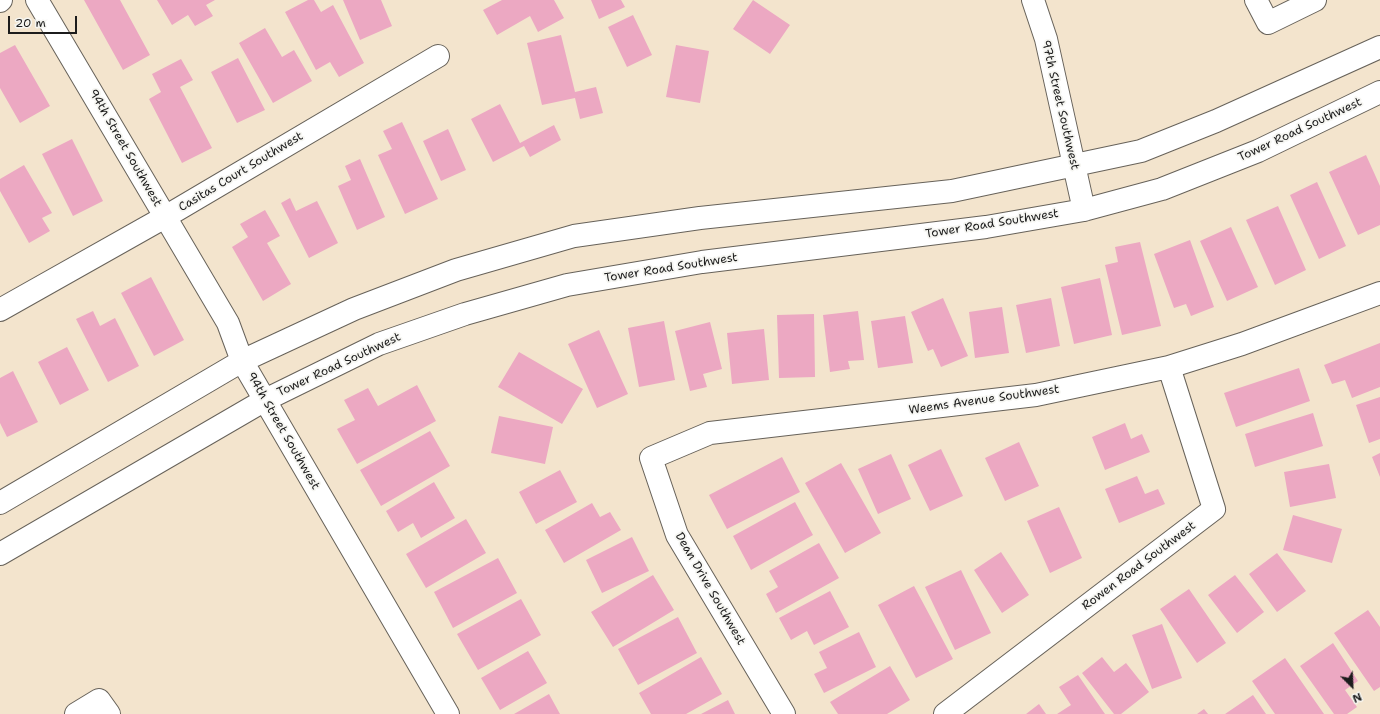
<!DOCTYPE html>
<html>
<head>
<meta charset="utf-8">
<style>
	body { margin:0 }
	#map { position:relative; width:1380px; height:714px; overflow:hidden; background:#f3e4cd; font-family:"Shantell Sans",sans-serif }
	canvas { display:block }
	.north { position:absolute; left:1332px; top:666px; width:40px; height:40px; -webkit-text-stroke:3px #f6f6f2; paint-order:stroke; rotate:156deg; font-size:11px; font-weight:700; line-height:16px; text-align:center; color:#1c1c1c }
	.north::after { content:''; display:block; margin:auto; width:14px; height:18px; background:#1c1c1c; clip-path:polygon(50% 0,100% 100%,50% 72%,0 100%) }
	.scale { position:absolute; left:8px; top:16px; width:69px; height:18px; box-sizing:border-box; border:2px solid #1c1c1c; border-top:0; padding-left:5px; font-size:12px; line-height:14px; white-space:nowrap; color:#1c1c1c; -webkit-text-stroke:3px #f6f6f2; paint-order:stroke }
</style>
</head>
<body>
<div id="map">
<canvas width="1380" height="714"></canvas>
<div class="north">N</div>
<div class="scale">20 m</div>
</div>
<script>
const g = document.querySelector('canvas').getContext('2d');
g.lineJoin = 'round';
function fillPath(path, color) { g.fillStyle = color; g.fill(path, 'evenodd'); }
const toPath = rows => new Path2D(rows.map(r => 'M' + r).join(''));
function trace(path, color, width, dash) { g.strokeStyle = color; g.lineWidth = width; g.lineCap = dash ? 'butt' : 'round'; g.setLineDash(dash || []); g.stroke(path); }
function drawText(font, color, halo, rows, align = 'center') {
  g.font = font + ' "Shantell Sans",sans-serif'; g.lineWidth = 3.5; g.setLineDash([]); g.textBaseline = 'middle'; g.strokeStyle = halo; g.fillStyle = color; for (const [text, x, y, turn = 0] of rows) {
    g.save(); g.translate(x, y); g.rotate((+turn || 0) * Math.PI / 180); g.textAlign = isNaN(turn) ? turn : align; if (halo) g.strokeText(text, 0, 0); g.fillText(text, 0, 0); g.restore();
  }
}
fillPath(toPath([
	[84,0,120,0,150,55,123,70],
	[157,0,215,0,206,5,213,16,195,26,188,15,172,25],
	[308,0,314,0,321,12,333,5,364,63,339,77,330,62,316,70,285,12],
	[343,0,381,0,392,26,360,40],
	[502,0,554,0,564,18,538,32,530,16,497,35,483,10],
	[591,0,621,0,625,7,599,19],
	[753,0,790,25,770,54,733,29],
	[633,15,652,55,627,67,608,27],
	[265,28,282,57,294,50,312,81,273,103,239,43],
	[561,35,575,92,596,87,603,113,580,119,575,98,542,105,527,43],
	[15,45,50,106,20,123,0,88,0,53],
	[676,45,709,51,700,103,666,97],
	[238,58,265,110,237,123,211,72],
	[181,59,193,80,180,87,212,148,182,163,149,99,161,92,152,74],
	[500,104,520,143,554,125,561,140,530,157,524,146,493,162,471,119],
	[402,122,438,199,405,214,378,155,392,149,383,131],
	[448,129,466,170,441,181,423,141],
	[72,139,103,201,73,216,42,154],
	[1366,155,1380,186,1380,225,1358,235,1329,172],
	[360,159,385,217,357,230,338,186,351,180,345,166],
	[24,165,52,213,42,218,50,231,29,243,0,191,0,179],
	[1317,182,1346,246,1319,259,1290,195],
	[290,198,296,211,317,201,338,243,309,258,281,203],
	[1278,206,1306,270,1275,285,1246,220],
	[265,210,280,236,267,243,291,284,263,301,232,247,248,237,240,224],
	[1231,227,1258,287,1227,301,1200,241],
	[1190,240,1214,307,1191,316,1186,304,1174,308,1154,254],
	[1140,242,1161,326,1122,335,1105,265,1118,262,1115,247],
	[151,277,184,340,154,356,121,293],
	[1100,278,1112,335,1074,344,1061,287],
	[943,298,968,356,941,367,933,349,928,351,911,312],
	[1051,298,1060,346,1026,353,1016,305],
	[1002,307,1009,353,975,358,969,312],
	[93,311,100,326,115,318,139,366,108,382,76,319],
	[858,311,864,360,848,361,850,369,830,372,823,315],
	[814,314,815,377,779,378,777,315],
	[905,316,913,363,878,368,871,321],
	[664,321,675,380,639,387,628,328],
	[710,322,722,369,703,374,707,387,690,391,675,331],
	[764,329,769,380,732,384,727,333],
	[599,330,628,394,597,408,568,344],
	[1380,343,1380,387,1352,398,1345,380,1332,384,1324,365],
	[67,347,89,390,60,405,38,362],
	[519,352,583,389,562,424,498,387],
	[1299,368,1310,401,1236,427,1224,393],
	[13,371,38,422,7,437,0,423,0,378],
	[417,385,436,421,357,464,337,429,355,420,344,400,368,388,378,406],
	[1380,397,1380,439,1369,443,1356,405],
	[1313,413,1323,446,1255,467,1245,434],
	[499,416,553,427,545,464,491,453],
	[1125,423,1131,439,1142,434,1150,452,1105,470,1092,437],
	[430,431,450,466,381,506,360,470],
	[1019,442,1039,486,1005,501,985,458],
	[941,449,963,496,930,511,908,465],
	[1380,453,1380,477,1372,457],
	[891,454,911,499,878,514,858,469],
	[782,457,800,492,727,529,709,495],
	[841,463,881,533,845,553,805,483],
	[1329,464,1336,498,1290,507,1284,472],
	[560,470,577,502,536,524,519,492],
	[1137,476,1145,494,1158,489,1165,504,1119,523,1105,489],
	[434,482,455,518,421,538,413,523,398,532,386,511],
	[795,502,813,535,751,570,733,536],
	[592,503,600,517,610,512,621,530,564,563,545,530],
	[1059,507,1082,558,1050,573,1027,521],
	[1293,515,1342,529,1332,563,1283,550],
	[466,519,486,553,426,588,406,554],
	[632,537,649,571,602,593,586,560],
	[819,543,839,578,776,613,766,594,778,587,769,571],
	[1001,552,1029,595,1002,613,974,570],
	[1277,553,1306,591,1277,612,1249,574],
	[498,558,517,593,453,628,434,592],
	[961,570,991,633,955,650,925,587],
	[653,575,674,610,613,647,591,612],
	[1235,575,1264,612,1237,633,1208,595],
	[914,586,953,659,916,678,878,605],
	[1189,589,1226,643,1197,663,1160,609],
	[830,591,849,627,814,645,807,631,791,640,779,618],
	[521,599,541,635,478,670,457,634],
	[1368,610,1380,627,1380,687,1374,691,1334,633],
	[678,617,697,653,638,685,618,649],
	[1162,624,1182,678,1152,689,1132,635],
	[859,632,876,667,824,693,814,674,827,668,819,652],
	[1333,643,1358,681,1345,690,1357,707,1347,714,1334,714,1300,666],
	[528,651,547,683,500,710,481,678],
	[701,657,722,694,686,714,651,714,639,693],
	[1102,657,1114,672,1126,663,1149,692,1121,714,1114,714,1082,673],
	[1285,658,1324,714,1275,714,1252,681],
	[890,666,910,700,887,714,838,714,830,702],
	[1078,675,1105,714,1057,714,1071,705,1059,687],
	[549,694,560,714,514,714],
	[1253,695,1266,714,1225,714],
	[728,700,735,714,701,714],
	[1039,704,1046,714,1026,714],
	[1204,709,1208,714,1197,714]
]), '#eca8c2');
const minor = toPath([
	[37,0,228,323,242,361,448,714],
	[1033,0,1046,39,1084,210],
	[1256,0,1268,23,1315,0],
	[0,1,1,0],
	[0,310,165,217,438,56],
	[0,503,242,361,354,309,456,270,574,236,700,218,952,191,1141,151,1216,121,1380,47],
	[0,554,265,400,379,344,465,314,567,285,702,262,986,227,1084,210,1162,189,1258,151,1380,92],
	[76,714,99,700,109,714],
	[784,714,677,535,651,458,710,433,1036,395,1169,367,1242,344,1380,293],
	[945,714,1214,509,1169,367]
]);
trace(minor, '#67625a', 24);
trace(minor, '#fff', 22);
drawText('12px', '#1c1c1c', '#f6f6f2', [
	["97th Street Southwest",1060,105,77],
	["Tower Road Southwest",1300,130,-25],
	["94th Street Southwest",125,148,60],
	["Casitas Court Southwest",241,172,-31],
	["Tower Road Southwest",992,224,-9],
	["Tower Road Southwest",671,268,-9],
	["Tower Road Southwest",339,365,-25],
	["Weems Avenue Southwest",984,400,-8],
	["94th Street Southwest",283,431,60],
	["Rowen Road Southwest",1139,566,-37],
	["Dean Drive Southwest",710,589,60]
]);
</script>
</body>
</html>
